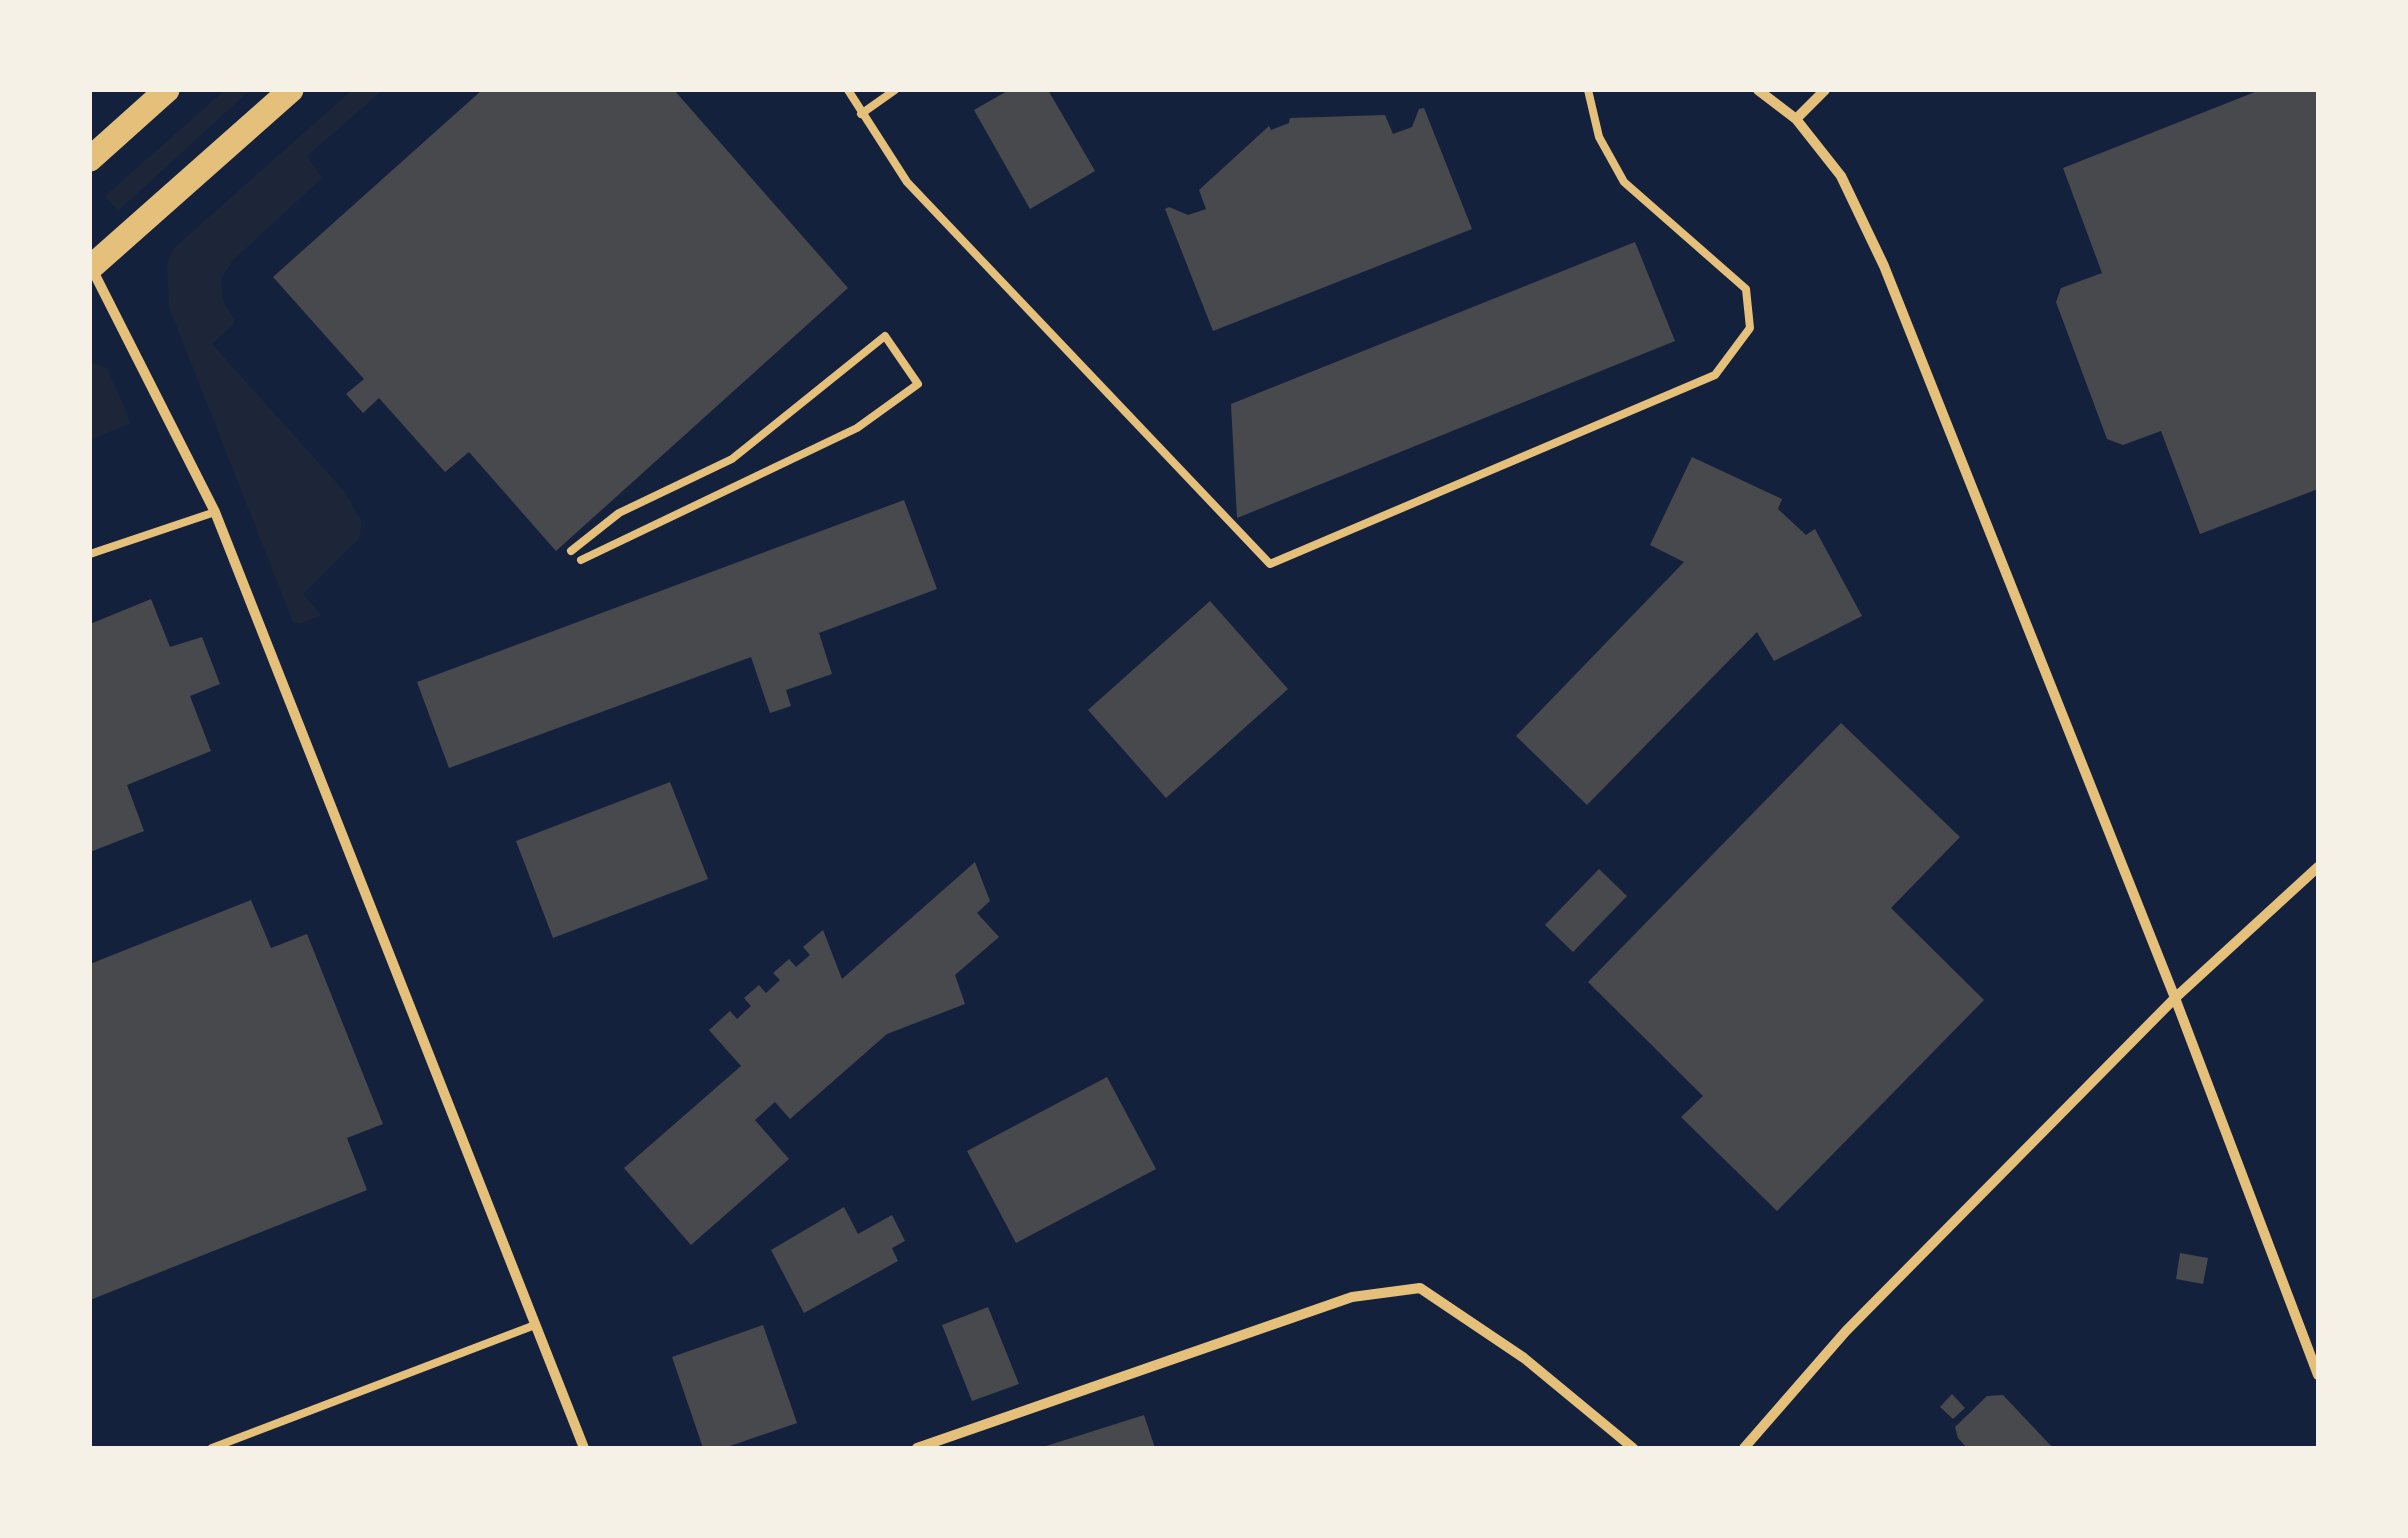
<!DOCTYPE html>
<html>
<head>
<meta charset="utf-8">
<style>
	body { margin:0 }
	#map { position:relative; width:2408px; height:1538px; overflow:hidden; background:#14213d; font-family:Inter,sans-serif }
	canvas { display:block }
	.frame { position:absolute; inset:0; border:92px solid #f6f1e7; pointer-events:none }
</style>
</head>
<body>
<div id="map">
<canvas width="2408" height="1538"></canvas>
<div class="frame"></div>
</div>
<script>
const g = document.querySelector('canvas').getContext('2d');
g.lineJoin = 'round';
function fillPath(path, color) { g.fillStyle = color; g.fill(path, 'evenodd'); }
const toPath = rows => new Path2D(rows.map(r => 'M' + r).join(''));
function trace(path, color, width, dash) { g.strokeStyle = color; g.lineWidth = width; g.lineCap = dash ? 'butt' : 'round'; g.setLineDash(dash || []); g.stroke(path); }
fillPath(toPath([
	[225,90,250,90,118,211,105,196],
	[352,90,383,90,307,156,322,178,233,260,221,279,223,301,234,319,233,325,212,344,345,492,362,522,359,539,303,594,321,615,300,624,293,622,169,307,167,263,174,248],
	[90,362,107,368,131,423,90,440]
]), '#1d2539');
fillPath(toPath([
	[482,90,674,90,848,288,556,551,469,452,445,472,379,398,363,413,346,394,364,379,273,277],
	[1009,90,1048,90,1095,171,1030,209,974,110],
	[2260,90,2318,90,2318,489,2200,534,2161,431,2123,445,2107,439,2056,302,2061,288,2102,273,2063,168],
	[1424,108,1472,229,1213,331,1165,209,1169,207,1188,215,1206,209,1199,190,1269,126,1271,130,1289,123,1290,118,1385,115,1393,134,1412,127,1419,109],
	[1635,242,1675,341,1237,518,1231,404],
	[1692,457,1782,499,1778,509,1806,535,1815,529,1862,616,1774,661,1757,632,1587,805,1516,736,1684,562,1650,545],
	[904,500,937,589,819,633,832,674,786,690,791,706,770,713,751,657,449,768,417,682],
	[151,599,170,647,202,637,220,684,190,696,211,751,127,785,144,831,90,852,90,624],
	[1210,601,1288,689,1166,798,1088,710],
	[1841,723,1960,837,1891,908,1984,1000,1777,1211,1681,1117,1703,1096,1588,982],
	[670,782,708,879,553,938,516,841],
	[975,862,990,901,977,913,999,937,955,975,965,1004,887,1034,790,1119,775,1102,755,1120,789,1159,691,1245,624,1168,741,1066,709,1030,730,1011,737,1019,751,1006,744,998,759,985,766,993,780,980,773,973,789,959,796,967,810,955,803,947,823,930,842,979],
	[1599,869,1627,896,1573,952,1545,925],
	[251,900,271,948,307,934,383,1124,347,1138,367,1190,90,1300,90,964],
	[1107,1077,1156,1169,1016,1243,967,1151],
	[844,1207,858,1234,892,1215,905,1241,892,1248,898,1261,804,1313,771,1250],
	[2180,1253,2208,1258,2203,1284,2176,1279],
	[988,1307,1019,1384,972,1401,942,1325],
	[763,1325,797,1423,724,1448,703,1448,672,1357],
	[1952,1394,1965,1408,1953,1419,1940,1407],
	[2003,1395,2053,1448,1967,1448,1958,1438,1955,1427,1987,1396],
	[1144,1415,1155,1448,1044,1448,1043,1447]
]), '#48494c');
trace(toPath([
	[848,90,907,182,1270,564,1715,375,1750,328,1746,289,1624,182,1599,137,1588,90],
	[861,114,895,90],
	[571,551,619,513,732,459,885,336,918,384,857,428,581,560],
	[90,554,215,512],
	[212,1448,535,1325]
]), '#e5c07b', 8);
trace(toPath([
	[1758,90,1796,119,1841,176,1884,266,2175,998,2318,1375],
	[1796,119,1825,90],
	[91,267,215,512,584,1448],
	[917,1448,1352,1297,1420,1288,1524,1358,1633,1448],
	[1744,1448,1846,1331,2175,998,2318,867]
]), '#e5c07b', 10);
trace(toPath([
	[90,159,167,90],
	[90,268,291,90]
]), '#e5c07b', 25);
</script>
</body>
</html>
